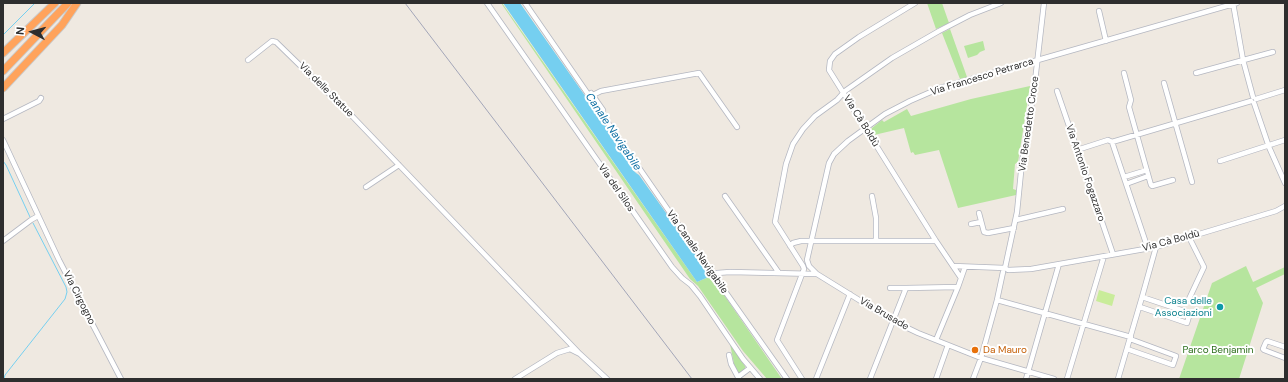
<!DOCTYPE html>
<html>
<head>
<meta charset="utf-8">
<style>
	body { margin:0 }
	#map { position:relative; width:1288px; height:382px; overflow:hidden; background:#efe9e1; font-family:"DM Sans",sans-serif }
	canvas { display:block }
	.frame { position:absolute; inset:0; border:4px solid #2e2e2e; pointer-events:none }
	.north { position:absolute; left:12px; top:12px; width:40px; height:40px; -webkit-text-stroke:3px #fff; paint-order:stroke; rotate:276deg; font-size:11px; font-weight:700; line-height:16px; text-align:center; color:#2e2e2e }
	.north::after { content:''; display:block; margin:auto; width:14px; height:18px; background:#2e2e2e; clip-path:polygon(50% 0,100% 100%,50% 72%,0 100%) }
</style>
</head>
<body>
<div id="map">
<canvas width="1288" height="382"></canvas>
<div class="frame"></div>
<div class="north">N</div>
</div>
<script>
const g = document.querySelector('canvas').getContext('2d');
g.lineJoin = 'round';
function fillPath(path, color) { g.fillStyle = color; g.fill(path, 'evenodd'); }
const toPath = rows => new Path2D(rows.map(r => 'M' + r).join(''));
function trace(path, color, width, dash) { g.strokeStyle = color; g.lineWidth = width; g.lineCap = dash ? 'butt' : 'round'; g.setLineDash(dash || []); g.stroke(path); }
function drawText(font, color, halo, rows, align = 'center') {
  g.font = font + ' "DM Sans",sans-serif'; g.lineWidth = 4; g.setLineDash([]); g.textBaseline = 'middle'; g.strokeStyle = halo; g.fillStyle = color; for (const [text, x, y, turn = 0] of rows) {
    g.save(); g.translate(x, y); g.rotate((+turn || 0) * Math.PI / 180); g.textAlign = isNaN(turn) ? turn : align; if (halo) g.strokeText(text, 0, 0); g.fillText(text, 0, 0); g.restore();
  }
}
fillPath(toPath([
	[501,3,502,3,697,282,711,276,782,379,767,379,743,351,698,286,690,279],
	[927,3,942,3,949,23,936,29],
	[950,29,967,77,960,79,942,33],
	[983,41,985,50,980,52,977,55,968,58,964,46],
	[1030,86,1018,162,1015,164,1013,189,1016,190,1016,195,958,208,939,150,915,155,913,152,911,153,904,128,874,135,871,131,872,128,882,120,884,122,907,109,911,116,971,99],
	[1246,266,1253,282,1285,267,1285,274,1256,288,1263,303,1239,379,1179,379,1212,283],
	[730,344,745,366,745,369,740,373,737,373,735,369]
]), '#b6e59e');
fillPath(toPath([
	[1099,290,1115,295,1112,306,1096,301]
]), '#c9ec9a');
fillPath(toPath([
	[503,3,520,3,621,147,633,165,632,169,636,173,639,175,711,276,697,282]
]), '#75cff0');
trace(toPath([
	[3,35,35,3],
	[3,161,6,165,30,217],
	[4,379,5,375,65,299,67,292,66,287,33,223]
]), '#75cff0', 1);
const minor = toPath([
	[487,3,672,267,682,278,691,285,700,296,743,359,760,379],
	[525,3,700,256,787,379],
	[915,3,859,37,835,54,830,61,829,70,936,241,961,278],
	[1233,3,1243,60,1253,97],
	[1099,11,1106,41],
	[248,60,272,41,276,42,353,117,580,354],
	[1124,73,1131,100,1129,107,1151,185,1152,186,1173,180],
	[1196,73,1273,52],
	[1164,83,1192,182],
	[1057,91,1113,254],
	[591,93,603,110],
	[593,95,601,91,699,73,737,127],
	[1256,99,1285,90],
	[1254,103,1269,147,1285,183],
	[3,119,39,101,41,98],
	[3,140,59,260,121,379],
	[1077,150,1108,140,1112,142],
	[1220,161,1285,140],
	[1124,177,1147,170],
	[1126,184,1148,176],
	[366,187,399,165],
	[725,196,779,273],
	[872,196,876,218,876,241],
	[979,213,984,232,988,233,1014,228],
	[1016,220,1063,209],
	[971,224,981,222],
	[3,241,31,220,38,216],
	[790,246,793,243,801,241,936,241],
	[1148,249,1112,142,1251,101],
	[953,266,1005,268],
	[1005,268,1008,270,1031,269,1156,247,1276,211,1285,206],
	[1005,268,1017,212,1022,162,1034,90,1044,3],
	[817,274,809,266,807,260,829,163,834,154,848,141,885,114,910,101,940,88,1237,3],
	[714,275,717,273,730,272,817,274,893,321,918,333,981,358,1054,379],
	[890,288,906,288],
	[1189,299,1204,267,1189,237],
	[997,300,1131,337],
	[1140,307,1187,323,1190,313,1142,297],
	[936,340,958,287],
	[1285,347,1267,341,1266,342,1263,349,1264,350,1285,358],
	[1127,349,1173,365,1176,356,1130,339],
	[729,355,731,364,739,379],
	[738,377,750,368],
	[515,379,557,353,570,349,580,354,607,379],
	[802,379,777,340,804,269,803,266,775,222,786,164,793,144,803,129,815,116,837,100,845,91,892,58,939,31,970,15,1001,3],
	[816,379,850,294],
	[870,379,906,288,958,287,965,267],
	[936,379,948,345],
	[973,379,981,358,997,300,1003,272],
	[1026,379,1059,264],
	[1067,379,1104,256],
	[1118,379,1142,297,1156,247]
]);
const highway = toPath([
	[3,53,55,3],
	[3,71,68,3],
	[3,88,62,25,77,3]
]);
trace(minor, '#b4b7c1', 6);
trace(highway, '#c9c9c9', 9);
trace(minor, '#fff', 4.5);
trace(highway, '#ffa35c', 7);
trace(toPath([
	[405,3,692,379]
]), '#a3a6b8', 1);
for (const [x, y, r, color] of [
	[1220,307,4,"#0f9aa8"],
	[975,350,4,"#e8710a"]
]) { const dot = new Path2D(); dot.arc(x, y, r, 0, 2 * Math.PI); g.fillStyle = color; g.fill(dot); trace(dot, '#fff', 1.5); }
drawText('10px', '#2e2e2e', '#fff', [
	["Via Francesco Petrarca",982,77,-17],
	["Via delle Statue",326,90,45],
	["Via Cà Boldù",861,121,58],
	["Via Benedetto Croce",1029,124,-82],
	["Via Antonio Fogazzaro",1085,173,71],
	["Via del Silos",616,188,55],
	["Via Cà Boldù",1171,241,-15],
	["Via Canale Navigabile",697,252,55],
	["Via Cirgogno",79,298,63],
	["Via Brusade",884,314,30]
]);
drawText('10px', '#0d838f', '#fff', [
	["Casa delle",1212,301],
	["Associazioni",1212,313]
], 'right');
drawText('10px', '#c56008', '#fff', [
	["Da Mauro",983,350]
], 'left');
drawText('10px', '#2c6e1b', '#fff', [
	["Parco Benjamin",1218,350]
]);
drawText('italic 11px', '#0d6fa3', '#fff', [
	["Canale Navigabile",613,132,56]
]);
</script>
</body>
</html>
